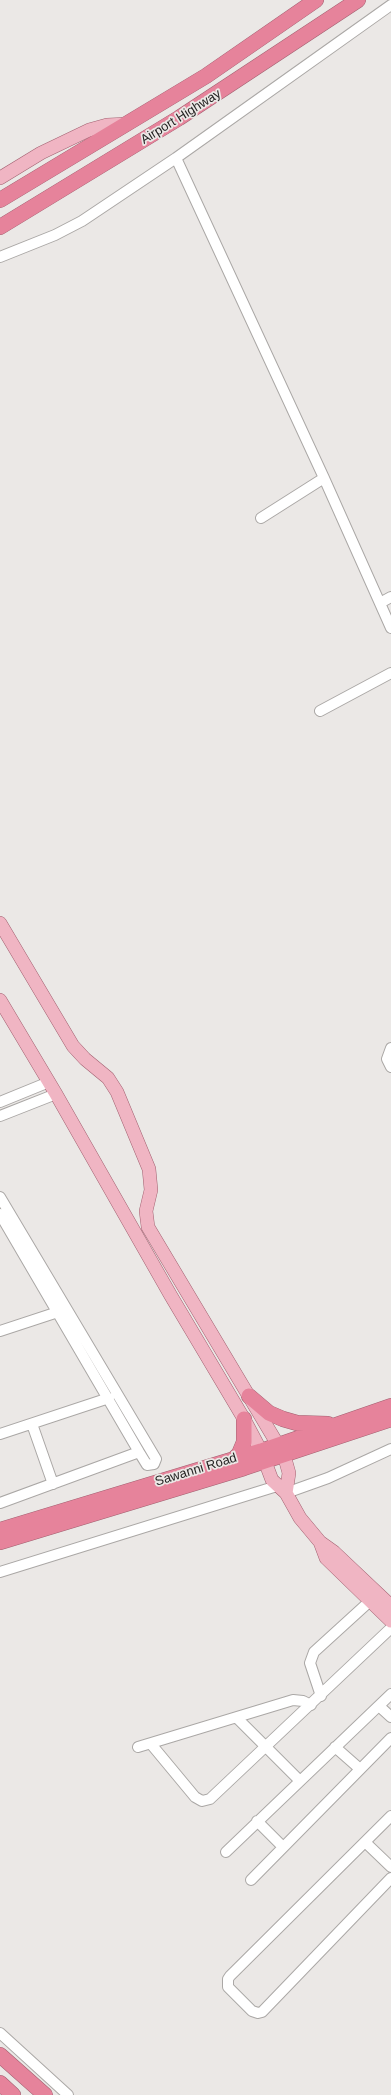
<!DOCTYPE html>
<html>
<head>
<meta charset="utf-8">
<style>
	body { margin:0 }
	canvas { display:block; background:#ebe8e6 }
</style>
</head>
<body>
<canvas width="391" height="2095"></canvas>
<script>
const g = document.querySelector('canvas').getContext('2d');
g.lineJoin = 'round';
const toPath = rows => new Path2D(rows.map(r => 'M' + r).join(''));
function trace(path, color, width, dash) { g.strokeStyle = color; g.lineWidth = width; g.lineCap = dash ? 'butt' : 'round'; g.setLineDash(dash || []); g.stroke(path); }
function drawText(font, color, halo, rows, align = 'center') {
  g.font = font + ' Arial,sans-serif'; g.lineWidth = 3.5; g.setLineDash([]); g.textBaseline = 'middle'; g.strokeStyle = halo; g.fillStyle = color; for (const [text, x, y, turn = 0] of rows) {
    g.save(); g.translate(x, y); g.rotate((+turn || 0) * Math.PI / 180); g.textAlign = isNaN(turn) ? turn : align; if (halo) g.strokeText(text, 0, 0); g.fillText(text, 0, 0); g.restore();
  }
}
const minor = toPath([
	[176,158,324,478,391,628],
	[0,257,55,235,82,221,176,158,391,5],
	[261,518,324,478],
	[380,603,391,597],
	[320,711,391,673],
	[391,1048,387,1059,391,1067],
	[0,1102,49,1082],
	[0,1116,56,1094],
	[0,1197,156,1459,154,1464,147,1465,139,1452,0,1214],
	[0,1331,64,1310],
	[32,1424,53,1484],
	[0,1434,109,1398],
	[286,1493,328,1478,391,1449],
	[0,1503,139,1452],
	[0,1572,277,1486],
	[321,1696,310,1663,314,1652,370,1601],
	[379,1706,391,1717],
	[237,1718,300,1781],
	[151,1744,195,1797,202,1801,210,1799,391,1628],
	[138,1747,293,1700,303,1701,311,1705],
	[335,1747,360,1769],
	[391,1816,230,1976,228,1979,228,1987,252,2011,258,2013,262,2012,391,1878],
	[257,1821,283,1847],
	[365,1842,391,1867],
	[226,1852,391,1694],
	[251,1880,391,1738],
	[0,2033,68,2095]
]);
const major = toPath([
	[0,178,41,153,89,130,107,125,127,124],
	[0,923,73,1046,85,1059,108,1078,117,1092,149,1169,151,1190,146,1211,148,1227,284,1455,289,1473,286,1493],
	[0,1000,56,1094,171,1296,244,1419,261,1451,272,1480,286,1493,300,1518,320,1542,334,1552,391,1606],
	[320,1542,326,1558,391,1621]
]);
const highway = toPath([
	[0,200,206,76,316,0],
	[0,227,179,118,358,0],
	[249,1396,269,1413,283,1419,297,1423,328,1424],
	[234,1459,239,1454,244,1442,244,1419],
	[0,1530,261,1451,391,1406],
	[0,1542,244,1468,391,1419],
	[0,2055,45,2095],
	[0,2083,13,2095]
]);
trace(minor, '#aba8a6', 12);
trace(major, '#a26171', 14);
trace(highway, '#a26171', 16);
trace(minor, '#fff', 10);
trace(major, '#f0b5c3', 13);
trace(highway, '#e6839b', 15);
drawText('13px', '#252323', '#ebe8e6', [
	["Airport Highway",181,117,-32],
	["Sawanni Road",196,1470,-17]
]);
</script>
</body>
</html>
